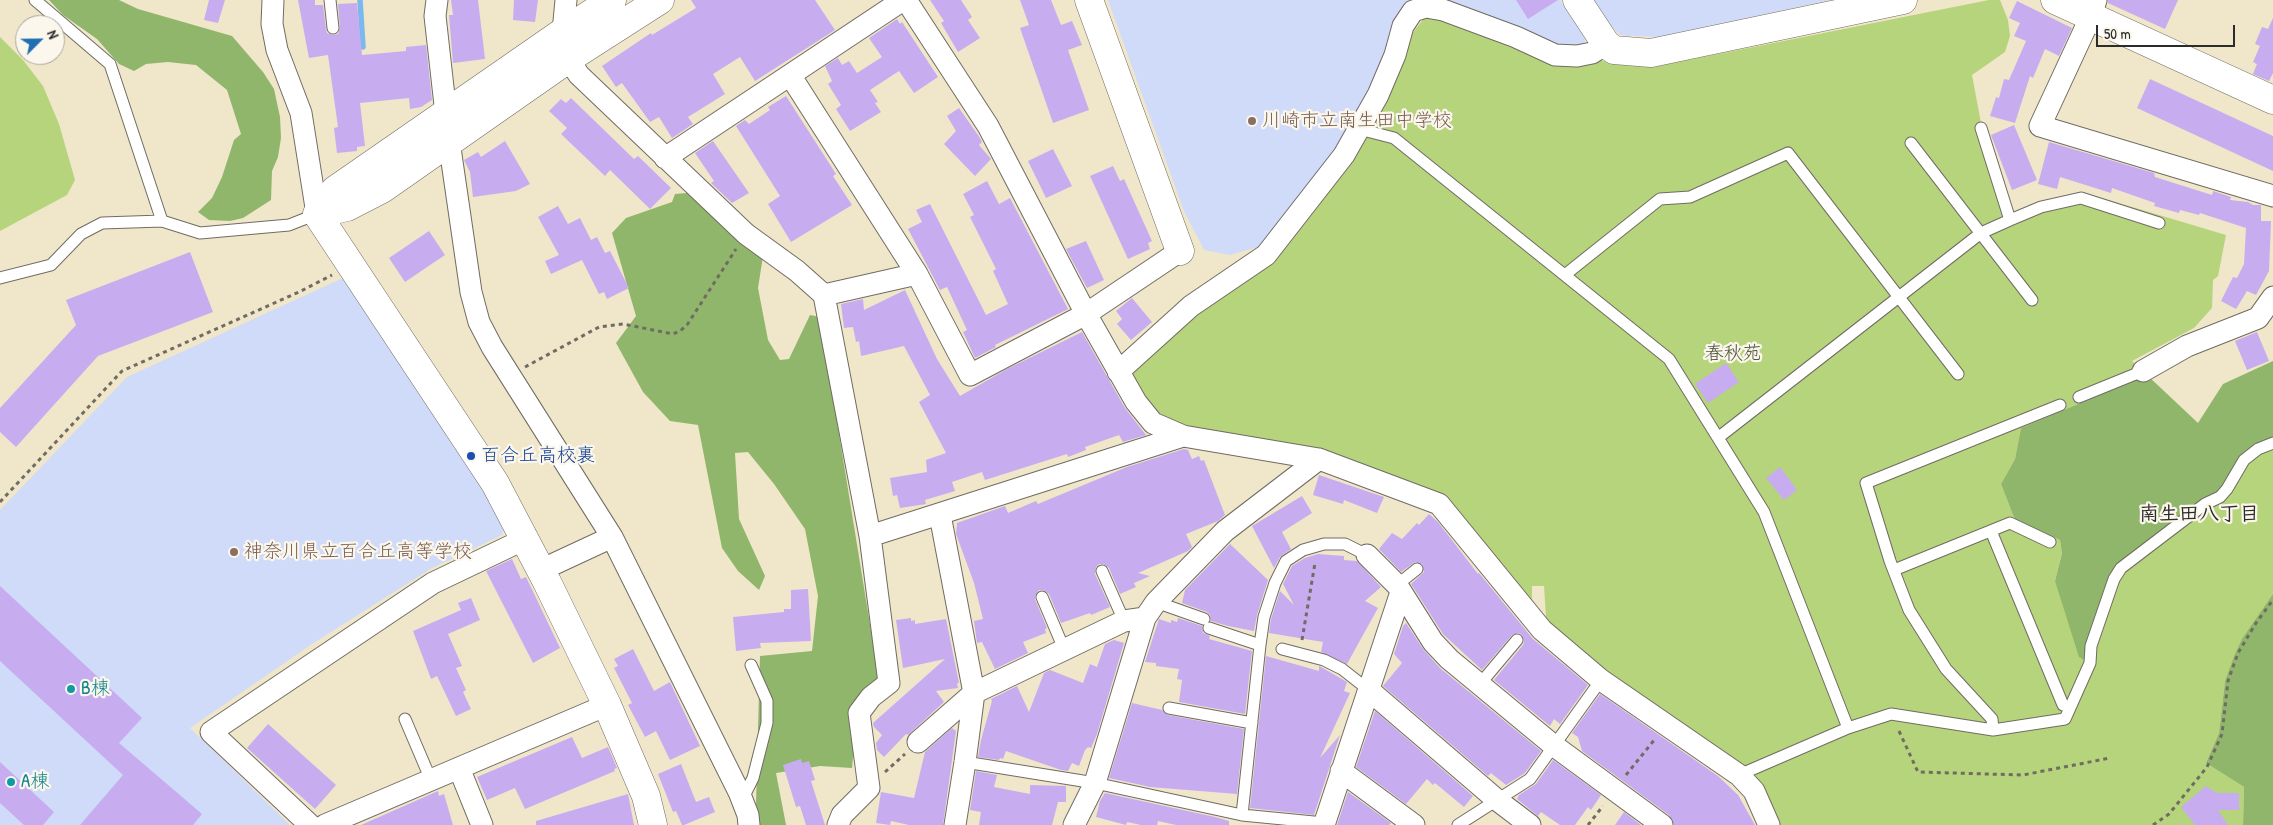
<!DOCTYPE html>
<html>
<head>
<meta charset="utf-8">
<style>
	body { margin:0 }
	#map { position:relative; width:2273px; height:825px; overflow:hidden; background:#f0e6ca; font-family:"Patrick Hand",sans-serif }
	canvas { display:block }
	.north { position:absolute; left:15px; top:15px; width:50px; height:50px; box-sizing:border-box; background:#fbf7ec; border:1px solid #a8a59f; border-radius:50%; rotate:67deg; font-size:14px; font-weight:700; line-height:20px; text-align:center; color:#2b2b2b }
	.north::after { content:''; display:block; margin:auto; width:18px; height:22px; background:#1f6fb2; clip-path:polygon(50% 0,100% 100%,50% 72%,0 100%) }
	.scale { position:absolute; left:2096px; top:25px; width:139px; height:22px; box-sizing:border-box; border:2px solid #2b2b2b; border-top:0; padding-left:6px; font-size:15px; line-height:18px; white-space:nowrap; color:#2b2b2b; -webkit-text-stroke:4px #fbf7ec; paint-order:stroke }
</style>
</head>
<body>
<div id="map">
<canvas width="2273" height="825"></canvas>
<div class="north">N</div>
<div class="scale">50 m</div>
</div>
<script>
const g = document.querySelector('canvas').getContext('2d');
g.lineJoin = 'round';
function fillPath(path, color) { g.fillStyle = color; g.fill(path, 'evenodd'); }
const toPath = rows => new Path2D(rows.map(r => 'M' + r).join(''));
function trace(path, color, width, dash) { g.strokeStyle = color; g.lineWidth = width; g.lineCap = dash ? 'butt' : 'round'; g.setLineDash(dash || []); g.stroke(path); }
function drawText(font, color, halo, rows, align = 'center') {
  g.font = font + ' "Patrick Hand","Klee One",sans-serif'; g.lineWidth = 4.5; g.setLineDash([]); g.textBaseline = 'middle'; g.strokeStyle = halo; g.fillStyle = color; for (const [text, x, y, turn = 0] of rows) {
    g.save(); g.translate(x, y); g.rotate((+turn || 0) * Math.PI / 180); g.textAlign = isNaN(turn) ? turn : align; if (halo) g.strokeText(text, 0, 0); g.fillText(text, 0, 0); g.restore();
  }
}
fillPath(toPath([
	[1108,0,1415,0,1397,14,1374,84,1331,158,1262,246,1230,255,1204,250,1184,211],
	[1442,0,1560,0,1586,39,1582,47,1567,50],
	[1593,0,1831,0,1658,37,1620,35,1606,20],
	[343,278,488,491,504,527,502,535,432,568,312,644,190,728,290,825,0,825,0,510,127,377]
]), '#d0daf9');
fillPath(toPath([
	[1989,0,2000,0,2008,20,2010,36,2005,52,1972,75,1981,123,2013,213,2038,202,2082,192,2226,235,2218,276,2213,280,2212,308,2194,328,2132,361,2147,375,2021,428,2015,459,2001,484,2015,520,2060,540,2062,552,2055,581,2094,646,2121,573,2249,460,2273,446,2273,594,2225,681,2219,733,2206,763,2244,787,2243,825,1776,825,1761,786,1549,629,1546,617,1544,586,1532,586,1532,611,1443,501,1172,426,1154,412,1130,377,1133,369,1194,314,1364,139,1384,105,1403,63,1413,32,1426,16,1445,20,1545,61,1595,60,1653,67],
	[0,37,23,60,43,86,59,124,75,180,67,195,0,231]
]), '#b6d47b');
fillPath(toPath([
	[49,0,119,0,138,9,232,36,263,72,274,89,280,117,281,138,278,157,272,171,271,200,243,218,230,221,209,220,198,212,212,198,222,177,234,140,241,134,227,90,196,65,168,62,146,64,134,71,119,64,97,39,63,15],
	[687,193,763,256,758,288,768,340,780,360,789,359,810,315,820,317,879,680,857,713,852,768,820,766,776,773,786,825,760,825,756,804,760,656,812,651,818,596,805,529,774,484,748,452,735,453,739,519,765,576,759,590,738,571,722,548,698,425,670,421,643,392,616,343,636,316,612,233,626,218,672,202,675,194],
	[2273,361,2273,446,2259,452,2212,504,2121,573,2090,663,2079,657,2055,581,2062,553,2060,540,2015,520,2001,484,2015,459,2021,428,2147,375,2198,423,2223,384],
	[2273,594,2273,825,2243,825,2244,787,2206,763,2219,733,2225,681,2235,654,2242,639]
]), '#90b66b');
trace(toPath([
	[360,0,363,47]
]), '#7ab9ee', 5.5);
fillPath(toPath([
	[209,0,225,0,218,23,204,20],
	[298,0,315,0,315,5,323,5,326,29,327,33,333,35,338,34,340,28,338,4,357,3,362,55,406,51,406,47,426,45,432,100,421,107,410,109,409,98,360,103,365,146,357,147,357,151,337,153,334,128,338,127,328,55,309,58],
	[451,0,478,0,485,59,453,63,449,15,453,15],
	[514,0,538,0,535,22,513,20],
	[691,0,815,0,835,30,755,81,740,57,713,74,725,94,688,117,693,124,672,138,659,117,650,122,622,83,616,87,602,66,651,33,652,35,696,8],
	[930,0,961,0,972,17,968,20,980,38,958,52,941,23,944,21],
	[1020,0,1051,0,1061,25,1072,21,1082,45,1068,50,1089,110,1053,123,1020,28,1029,25],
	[1516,0,1558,0,1528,19],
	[2108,0,2178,0,2165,29,2108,3],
	[2017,1,2072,28,2059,56,2045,49,2033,78,2030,76,2015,123,1990,116,1996,97,1999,98,2004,79,2009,80,2026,41,2014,36,2020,23,2009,18],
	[2273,18,2273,73,2269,81,2253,74,2257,64,2253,62,2260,46,2255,44,2262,27,2268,29],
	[897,19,900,24,902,22,938,77,914,93,899,71,870,90,878,102,875,103,881,112,850,131,836,109,841,105,828,84,832,81,825,66,838,58,842,65,849,61,857,73,882,57,869,38],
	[2150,79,2273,136,2273,171,2137,108],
	[786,96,836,174,833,176,852,205,791,242,768,204,780,196,736,126,745,120,749,124,770,110,768,107],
	[571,98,634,159,638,156,671,188,650,209,610,170,605,176,561,134,567,128,549,111,561,99,566,103],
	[959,108,980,138,982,142,979,145,991,159,975,176,944,144,956,131,947,116],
	[2014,125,2037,180,2012,190,1991,135],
	[505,141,530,184,516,191,473,197,470,172,464,160,478,152,481,157],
	[713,141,749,193,732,203,711,183,714,181,695,153],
	[2049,142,2154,173,2155,177,2212,195,2213,191,2231,197,2230,200,2248,202,2253,205,2261,205,2261,221,2271,221,2269,271,2256,295,2247,291,2236,309,2221,301,2233,277,2237,278,2244,264,2246,228,2200,213,2199,215,2180,210,2179,213,2154,206,2155,203,2112,188,2111,193,2060,177,2057,189,2038,184],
	[1053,149,1072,186,1046,198,1028,161],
	[1113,166,1120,181,1124,179,1152,241,1148,243,1150,249,1128,259,1090,176],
	[987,181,999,204,1010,198,1068,309,995,345,996,347,975,358,963,332,967,330,947,287,940,290,908,229,922,222,916,210,930,204,986,315,1008,304,993,271,996,269,970,217,974,215,963,194],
	[558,206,568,224,580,218,591,240,597,237,605,253,610,251,629,288,607,299,604,292,599,294,582,260,551,274,545,261,559,255,538,217],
	[429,231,445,255,405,282,389,258],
	[1086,241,1104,280,1087,288,1066,249],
	[190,252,213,312,98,356,16,447,0,432,0,408,76,325,66,300],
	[905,290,937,359,960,396,1007,369,1082,332,1125,408,1146,435,1123,442,1119,435,1085,447,1086,450,1068,457,1067,454,985,480,982,472,952,482,955,491,925,500,926,504,900,508,897,495,893,496,890,478,927,472,926,460,946,453,919,402,930,395,904,346,861,356,859,341,856,342,853,327,844,328,841,304,863,299,864,310],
	[1132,298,1152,322,1131,340,1117,324,1122,319,1116,311],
	[2257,332,2269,361,2247,370,2235,341],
	[1726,363,1739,382,1708,403,1695,384],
	[1184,449,1188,450,1192,459,1199,456,1201,461,1204,460,1225,515,1218,521,1186,534,1192,547,1188,551,1138,573,1150,576,1134,583,1136,587,1120,594,1109,568,1103,564,1099,564,1096,567,1095,574,1110,607,1091,615,1090,613,1061,623,1049,594,1043,590,1039,590,1035,596,1035,599,1047,628,1045,629,1046,633,1023,642,1028,653,995,669,982,642,977,643,974,621,983,619,974,583,956,534,957,523,1005,506,1008,513,1036,501,1038,504,1127,467],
	[1780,467,1797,490,1784,500,1766,478],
	[1319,475,1384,497,1377,513,1344,500,1343,504,1313,495],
	[1302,496,1312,513,1282,532,1291,549,1280,557,1274,568,1252,526],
	[1429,514,1438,522,1478,574,1479,573,1533,639,1588,685,1560,724,1554,719,1550,726,1494,680,1523,645,1524,641,1522,635,1518,633,1512,635,1482,670,1443,634,1411,584,1424,572,1422,564,1415,562,1401,572,1379,549,1392,533,1402,539,1417,523,1419,525],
	[1230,544,1268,580,1257,615,1254,631,1228,626,1211,621,1210,615,1207,612,1182,603,1185,590],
	[1318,554,1344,556,1344,560,1357,561,1381,587,1365,601,1378,608,1347,664,1321,652,1323,642,1269,633,1271,619,1280,591,1294,605,1283,584,1292,566,1305,558],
	[512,559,521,579,526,577,560,648,533,663,486,571],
	[0,586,142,718,119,743,202,814,193,825,80,825,123,775,0,661],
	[808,589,811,641,760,643,761,648,736,651,733,617,784,612,784,609,791,609,791,590],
	[471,598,480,620,448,634,462,666,456,668,466,690,463,692,471,709,456,716,437,676,431,679,413,631,461,610,458,603],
	[911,618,911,621,915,620,915,624,946,619,959,683,957,683,958,688,936,691,944,702,908,735,906,734,884,757,877,750,876,743,882,735,874,727,873,723,945,659,903,668,896,620],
	[1178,618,1202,626,1203,633,1210,636,1209,639,1252,651,1245,714,1179,702,1182,680,1177,679,1179,669,1156,666,1156,663,1145,662,1159,619,1171,623,1171,620,1177,622],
	[1406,623,1423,649,1440,668,1541,751,1525,773,1506,785,1491,773,1488,776,1383,686,1402,663,1394,654,1403,626],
	[1114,640,1124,643,1097,734,1091,748,1088,747,1085,750,1079,766,1072,763,1068,771,1061,770,1006,751,1003,759,1000,758,999,760,978,757,981,740,992,701,991,699,1017,686,1029,712,1044,673,1050,670,1083,683,1090,664,1097,667,1105,644],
	[633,649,654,691,670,682,700,746,670,760,656,731,645,737,628,705,632,703,614,668,618,666,614,659],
	[1266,656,1319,671,1319,666,1321,667,1347,682,1344,691,1350,693,1320,758,1340,735,1314,815,1250,808],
	[1600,694,1718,776,1738,795,1755,825,1674,825,1669,815,1582,751,1578,737,1572,733],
	[1132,703,1162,710,1168,715,1244,729,1237,794,1150,787,1109,778],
	[1375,711,1473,796,1464,807,1435,783,1433,785,1427,779,1406,804,1356,767],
	[268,724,336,785,315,809,247,748],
	[952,728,956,731,943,825,909,825,891,821,890,825,876,823,881,792,914,798,925,752],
	[572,737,582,758,608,747,617,768,614,769,615,771,525,809,515,788,487,800,477,777],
	[801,759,802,763,809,761,815,780,811,781,825,825,806,825,800,806,796,807,783,765],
	[1553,760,1601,795,1591,810,1588,807,1575,825,1560,825,1541,812,1538,816,1517,799,1519,795,1536,784],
	[0,762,54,812,43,825,24,825,0,803],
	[681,764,696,802,709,797,715,812,684,825,682,825,676,811,673,812,658,774],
	[976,771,997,775,994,787,1030,794,1030,785,1066,786,1066,802,1058,802,1052,825,979,825,981,812,970,810],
	[2206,786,2217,793,2239,793,2239,810,2218,810,2228,825,2195,825,2181,807],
	[438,791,439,796,444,794,453,825,361,825],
	[1348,792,1391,823,1389,825,1337,825],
	[1105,793,1215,817,1229,821,1229,825,1176,825,1158,821,1157,825,1141,825,1127,822,1126,825,1096,817,1100,801],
	[628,794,634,825,536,825,536,821],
	[1624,812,1641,825,1615,825]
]), '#c7adf0');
const lane = toPath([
	[35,0,110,64,162,221,200,233,289,225,317,214],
	[330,0,333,28],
	[1981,128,2010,220,2041,207,2081,198,2159,223],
	[1359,129,1394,138,1669,359,1764,512,1848,728,1739,775],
	[1911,143,2032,300],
	[1566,274,1660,199,1690,197,1788,153,1958,374],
	[0,278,51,265,81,234,102,223,162,221],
	[2079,397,2143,371],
	[1719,437,1981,233,2010,220],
	[1991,531,2063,705],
	[1894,570,2010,523,2050,542],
	[1102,571,1124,621],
	[1397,585,1417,569],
	[1042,597,1064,649],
	[1156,602,1204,619],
	[1209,628,1260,645],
	[1282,649,1324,660,1342,669,1370,691],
	[1480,684,1517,640],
	[1169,708,1252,723],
	[405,719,431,780],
	[1848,728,1891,714,1993,730,1992,719,1946,669,1909,610,1890,561,1866,483,2060,405],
	[1993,730,2065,719,2090,663,2091,646,2114,579,2121,568,2205,504,2220,497,2227,489,2244,460,2258,449,2273,443],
	[965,762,1095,783,1242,815,1324,823],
	[742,800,753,778,767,723,767,701,751,665],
	[1242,815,1260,645,1264,617,1275,583,1286,561,1303,550,1324,544,1345,544,1367,555],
	[1458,825,1530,779,1601,680]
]);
const street = toPath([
	[273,0,272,24,277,50,301,113,317,214],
	[437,0,435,16,449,141,471,292,479,322,492,347,612,537,739,792,748,815,749,825],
	[566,0,563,32,568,59,579,75,746,234,797,271,824,295,870,536,889,683,871,697,859,713,869,788,842,815,838,825],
	[906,0,988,126,1086,314,1136,402,1153,423,1183,436,1319,459,1439,504,1542,630,1601,680,1739,775,1754,791,1769,825],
	[2096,0,2091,16,2040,126,2273,196],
	[790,75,917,274,970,375,1086,314,1180,251],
	[665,158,903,0],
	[824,295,917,274],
	[2143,371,2187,346,2258,318,2273,297],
	[1118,372,1191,306,1266,255,1344,155,1378,95,1395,55,1403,26,1413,11,1426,7,1443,10,1516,37,1555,55,1577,56,1592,53,1606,44],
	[940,515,974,693,965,762,955,825],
	[870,536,1183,436],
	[1367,555,1397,585,1433,642,1449,659,1553,745,1662,825],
	[541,570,612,537],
	[1370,691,1497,800,1530,825],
	[918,742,974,693,1124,621,1145,618,1156,602,1225,531,1319,459],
	[459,768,482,825],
	[1341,771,1414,825],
	[310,825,211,732,433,583,525,539],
	[325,825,607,705],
	[1074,825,1095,783,1145,618],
	[1324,825,1401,592]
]);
const secondary = toPath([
	[1089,0,1180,251],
	[1577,0,1606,44,1614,50,1651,53,1903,0],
	[2055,0,2273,100],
	[317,214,495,483,547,582,607,705,646,796,653,825],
	[317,214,347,207,382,189,568,59,660,0],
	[317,214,335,190,563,32,612,0]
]);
trace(lane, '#706c63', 13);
trace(street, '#706c63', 23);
trace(secondary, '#706c63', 29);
trace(toPath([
	[525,367,599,327,623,324,673,334,680,331,687,325,736,249],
	[0,502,122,371,299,292,332,275],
	[1302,640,1315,563],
	[1899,731,1918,772,2023,775,2110,758],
	[885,772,905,754],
	[1626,775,1655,739],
	[1588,825,1603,806],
	[2153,825,2169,814,2207,767,2222,734,2228,681,2238,653,2256,623,2273,600]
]), '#706c63', 3, [4, 4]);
trace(lane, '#fff', 11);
trace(street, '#fff', 21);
trace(secondary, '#fff', 28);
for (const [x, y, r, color] of [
	[1252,121,5,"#8d6e63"],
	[471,456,5,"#1a4fb4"],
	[234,552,5,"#8d6e63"],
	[71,689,5,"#0f9aa8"],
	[11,782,5,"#0f9aa8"]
]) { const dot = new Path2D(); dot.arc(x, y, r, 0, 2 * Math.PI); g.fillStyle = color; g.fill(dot); trace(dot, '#fbf7ec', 2); }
drawText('19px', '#785e54', '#fbf7ec', [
	["川崎市立南生田中学校",1262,121],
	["神奈川県立百合丘高等学校",244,552]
], 'left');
drawText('19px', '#4e553f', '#fbf7ec', [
	["春秋苑",1733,354]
]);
drawText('19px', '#164399', '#fbf7ec', [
	["百合丘高校裏",481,456]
], 'left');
drawText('19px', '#0d838f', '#fbf7ec', [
	["B棟",81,689],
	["A棟",21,782]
], 'left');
drawText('bold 20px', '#2b2b2b', '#fbf7ec', [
	["南生田八丁目",2199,515]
]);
</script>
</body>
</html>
